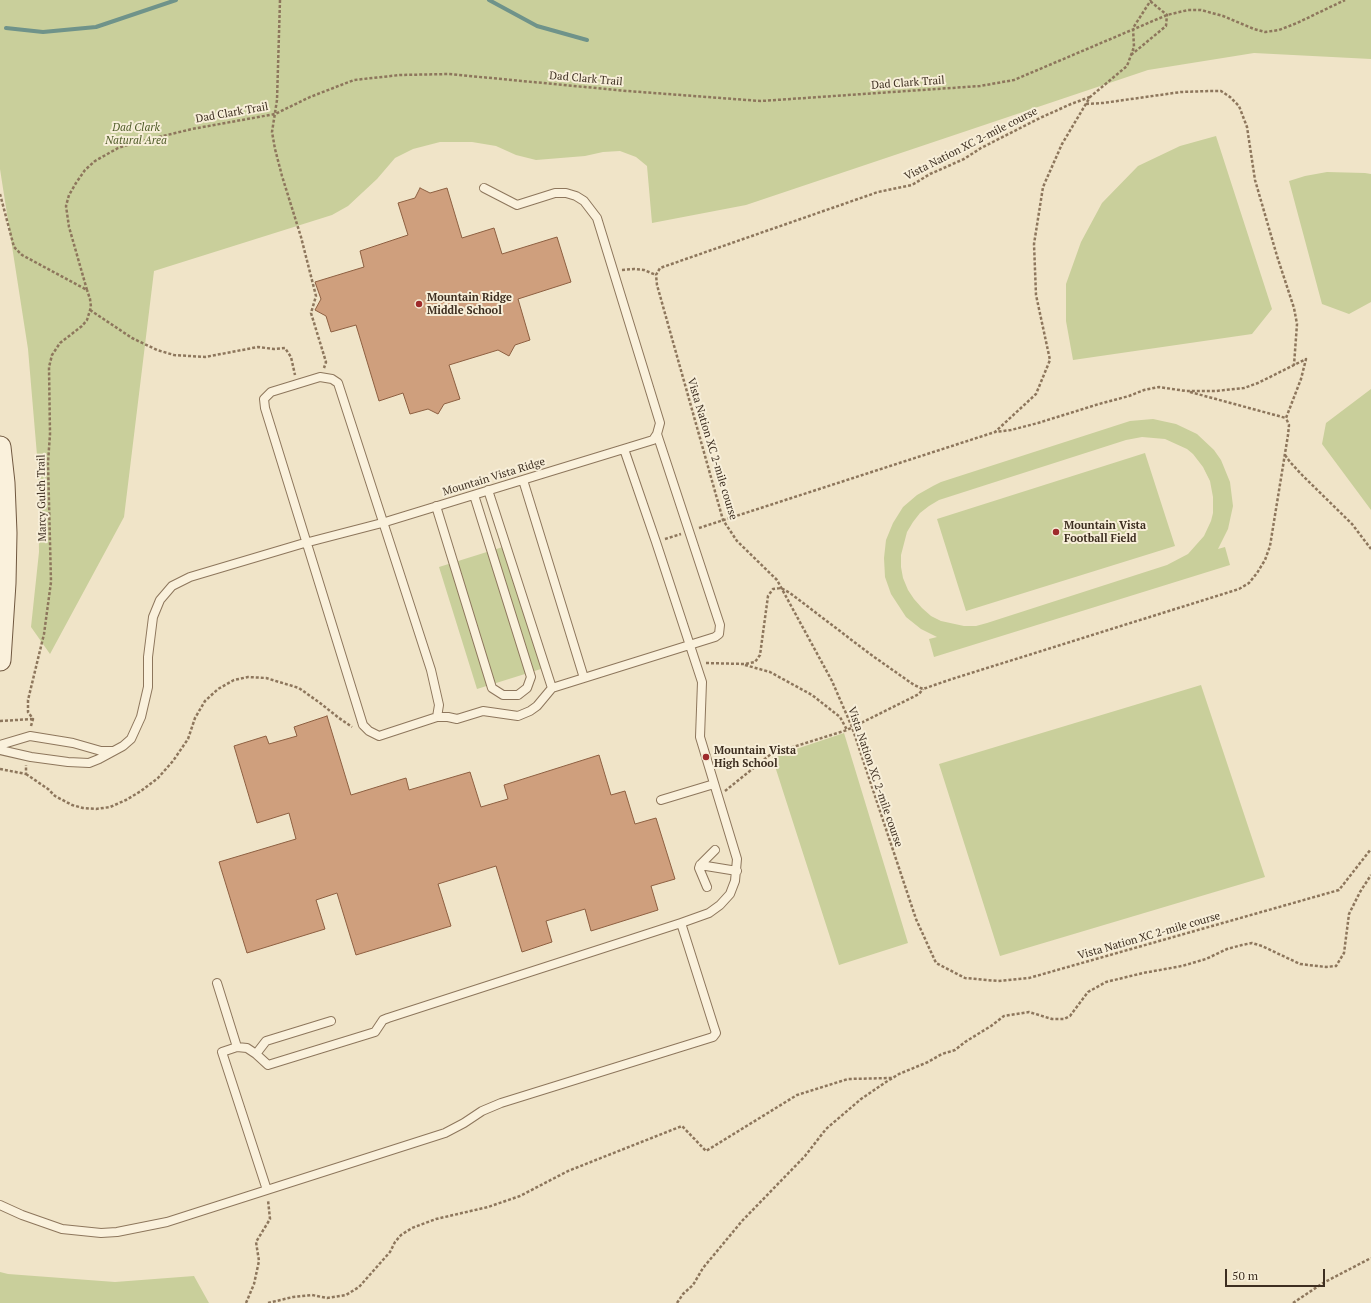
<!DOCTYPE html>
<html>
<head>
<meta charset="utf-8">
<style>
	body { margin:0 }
	#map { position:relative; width:1371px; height:1303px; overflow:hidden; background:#f0e4c8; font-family:"PT Serif",serif }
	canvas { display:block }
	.scale { position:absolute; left:1225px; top:1269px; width:100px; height:18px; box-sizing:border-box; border:2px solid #3d2e20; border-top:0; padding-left:5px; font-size:12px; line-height:14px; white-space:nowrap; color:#3d2e20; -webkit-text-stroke:3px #f7eed8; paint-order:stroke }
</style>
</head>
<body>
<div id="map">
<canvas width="1371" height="1303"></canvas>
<div class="scale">50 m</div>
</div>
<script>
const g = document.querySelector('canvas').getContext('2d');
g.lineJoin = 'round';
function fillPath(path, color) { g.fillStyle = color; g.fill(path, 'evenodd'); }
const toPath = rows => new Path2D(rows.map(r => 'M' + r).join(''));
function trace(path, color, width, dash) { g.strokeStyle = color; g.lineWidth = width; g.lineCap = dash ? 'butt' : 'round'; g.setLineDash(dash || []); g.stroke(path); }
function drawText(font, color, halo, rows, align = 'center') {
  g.font = font + ' "PT Serif",serif'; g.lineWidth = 4; g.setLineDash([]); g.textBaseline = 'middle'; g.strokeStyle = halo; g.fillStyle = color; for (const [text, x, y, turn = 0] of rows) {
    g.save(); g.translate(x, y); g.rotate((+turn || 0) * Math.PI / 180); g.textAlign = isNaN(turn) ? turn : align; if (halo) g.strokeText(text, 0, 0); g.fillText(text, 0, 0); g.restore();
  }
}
fillPath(toPath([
	[0,0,1371,0,1371,59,1254,53,1148,70,746,205,652,223,647,166,636,157,620,151,603,152,585,156,536,160,516,155,496,146,472,142,440,142,413,149,395,158,377,179,348,206,332,215,154,271,124,517,50,654,31,627,39,552,38,467,28,349,0,169],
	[1216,136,1272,309,1252,334,1073,360,1066,321,1066,284,1081,242,1102,203,1138,166,1180,146],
	[1327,172,1365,173,1371,174,1371,302,1349,314,1322,304,1289,181,1305,176],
	[1371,389,1371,510,1322,444,1326,423],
	[1153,419,1176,424,1197,434,1214,450,1221,460,1230,482,1233,506,1228,529,1218,549,1225,547,1230,565,934,657,929,639,937,637,921,629,906,617,891,594,885,577,884,558,886,540,893,523,903,507,917,495,933,486,941,482,1130,421],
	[1142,437,1165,439,1187,449,1193,454,1203,467,1210,481,1213,497,1213,513,1211,521,1204,536,1188,554,1167,565,987,623,976,626,964,626,941,621,931,616,922,608,914,599,908,590,903,578,901,567,901,555,907,532,913,522,920,513,929,506,939,500,1126,440],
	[1145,453,1175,546,966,611,937,519],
	[506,546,544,668,477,689,439,567],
	[1201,685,1265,877,1000,956,939,764],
	[844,733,908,943,839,965,772,757],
	[0,1272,8,1274,115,1282,194,1276,209,1303,0,1303]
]), '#c9cf9b');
trace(toPath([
	[489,0,537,26,587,40],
	[6,28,43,32,96,27,176,0]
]), '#6f938a', 4);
const building = toPath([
	[420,188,430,193,447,188,462,238,494,228,502,254,557,237,571,282,518,299,530,340,515,345,509,356,498,350,449,365,460,399,444,404,438,414,428,409,410,414,403,393,379,401,356,325,331,332,326,316,315,310,321,299,315,282,364,267,360,251,408,235,398,203,415,198,420,188],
	[327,716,351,795,406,778,409,790,470,772,481,807,508,799,504,785,599,755,611,795,625,791,635,824,656,818,675,879,651,886,658,910,591,931,585,909,546,921,552,942,522,952,496,866,438,884,451,926,356,955,337,893,316,900,325,929,247,953,219,862,296,839,289,813,257,823,234,746,266,736,269,744,297,736,294,727,327,716]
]);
fillPath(building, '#cf9f7d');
trace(building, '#8d5f41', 1);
const service = toPath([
	[523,480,584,678,715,637,719,634,720,625,657,434],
	[488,490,552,688],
	[436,506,492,688,503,695,518,695,527,688,531,677,474,495],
	[437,717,439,705,431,670,338,383,332,379,320,377,271,392,264,399,265,408,363,725,369,731,379,736,437,717,448,717,457,719,483,711,518,716,530,711,537,706,552,688,584,678],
	[0,745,30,736,73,743,101,751,112,751],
	[0,750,31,757,68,762,89,763,99,759,123,746,131,739,141,717,148,687,148,657,153,617,160,600,172,586,190,577,301,544,382,523,653,440,657,434,660,423,597,218,584,201,576,196,566,193,555,193,517,205,484,188],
	[661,800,714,784],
	[700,865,737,871],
	[707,887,699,868,700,865,715,850],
	[217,983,237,1047],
	[256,1054,266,1041,331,1021],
	[267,1190,222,1052,237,1047,247,1048,256,1054,268,1065,375,1032,383,1020,388,1018,681,923],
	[0,1205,22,1215,62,1229,101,1233,117,1232,167,1222,445,1133,464,1123,482,1111,501,1103,713,1037,716,1033,714,1027,681,923,709,913,720,905,730,894,735,881,737,859,700,737,702,682,656,542,624,449]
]);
const secondary = toPath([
	[0,447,4,483,6,533,5,583,0,660]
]);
trace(service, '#8d765c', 10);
trace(secondary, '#6f573f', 23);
trace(toPath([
	[280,0,277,100,272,132,275,149,282,176,301,237,316,296,311,313,326,362,324,368],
	[1131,55,1166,26,1167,15,1150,1],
	[1090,97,1071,104,1040,118,981,148,964,159,930,174,912,185,878,192,660,268,656,275,657,285,723,520,737,541,777,580,832,681,852,727,916,919,936,963,965,978,998,981,1029,978,1339,890,1371,849],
	[1086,104,1103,103,1181,92,1209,91,1221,91,1230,97,1239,106,1247,127,1255,180,1277,256,1294,308,1297,324,1294,365],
	[0,194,14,247,22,255,87,290,69,227,66,206,69,195,76,183,85,170,95,161,118,148,134,143,192,129,275,114,310,97,354,80,400,75,449,74,627,91,761,101,980,86,1014,80,1167,15,1188,10,1201,10,1223,16,1254,29,1265,32,1279,30,1297,23,1345,0],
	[622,270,634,269,644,270,656,275],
	[90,310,132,338,157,350,174,355,205,357,258,347,274,349,285,348,291,357,295,375],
	[1190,392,1286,418],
	[1285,455,1290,462,1303,476,1352,524,1371,549],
	[699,528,995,432,1036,394,1050,360,1036,295,1034,244,1043,187,1062,144,1090,97,1127,66,1134,47,1133,28,1151,0],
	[665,539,681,534],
	[706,663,745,664,755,662,760,655,768,596,773,589,781,588,790,593,870,654,914,685,923,689,952,679,1239,589,1249,583,1257,573,1265,560,1270,546,1288,435,1289,425,1286,418,1301,379,1306,359,1258,383,1244,388,1216,391,1186,391,1159,387,1144,390,1129,396,1099,404,1038,423,1011,430,995,432],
	[745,665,770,672,812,695,840,717,847,730],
	[0,721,33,719],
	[31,726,33,719,28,712,28,700,44,634,51,582,48,463,50,434,49,367,52,355,60,343,82,326,87,320,91,307,90,299,87,290],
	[0,769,26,774,26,765],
	[26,774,48,789,55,796,72,805,83,808,96,809,110,807,126,800,141,791,158,778,173,761,188,739,195,718,205,701,218,689,234,680,248,677,266,678,299,688,320,703,339,718,352,727],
	[725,791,771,754,847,730,919,694,923,689],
	[246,1303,254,1284,259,1261,256,1242,270,1219,268,1200],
	[268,1303,293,1297,312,1295,327,1298,346,1295,359,1287,390,1252,395,1242,401,1235,412,1228,436,1219,488,1207,520,1196,568,1171,682,1126,706,1151,797,1095,848,1079,892,1078],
	[677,1303,683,1294,693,1285,703,1268,742,1221,805,1156,826,1129,861,1099,886,1082,899,1074,928,1062,942,1054,955,1050,965,1042,991,1026,1004,1016,1029,1012,1052,1019,1064,1019,1070,1016,1088,992,1106,982,1143,973,1182,966,1206,959,1227,949,1242,945,1252,943,1262,946,1300,964,1326,967,1336,966,1344,953,1349,914,1360,892,1371,875],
	[1293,1303,1323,1283,1371,1258]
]), '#8d765c', 2.5, [3, 2]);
trace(service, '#faf1dc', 8);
trace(secondary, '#faf1dc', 21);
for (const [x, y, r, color] of [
	[419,304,4,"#9e2a2b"],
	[1056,532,4,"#9e2a2b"],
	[706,757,4,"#9e2a2b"]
]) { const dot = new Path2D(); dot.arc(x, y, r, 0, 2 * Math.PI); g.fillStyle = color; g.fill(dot); trace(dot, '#f7eed8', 1.5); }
drawText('11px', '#3d2e20', '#f7eed8', [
	["Dad Clark Trail",586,79,5],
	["Dad Clark Trail",908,83,-4],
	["Dad Clark Trail",232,113,-10],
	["Vista Nation XC 2-mile course",971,144,-27],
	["Vista Nation XC 2-mile course",712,449,73],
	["Mountain Vista Ridge",494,477,-17],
	["Marcy Gulch Trail",42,498,-91],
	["Vista Nation XC 2-mile course",875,777,71],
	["Vista Nation XC 2-mile course",1149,936,-16]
]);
drawText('italic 11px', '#4d5a26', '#f7eed8', [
	["Dad Clark",136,128],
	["Natural Area",136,141]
]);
drawText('bold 11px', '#3d2e20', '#f7eed8', [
	["Mountain Ridge",427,298],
	["Middle School",427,311],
	["Mountain Vista",1064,526],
	["Football Field",1064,539],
	["Mountain Vista",714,751],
	["High School",714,764]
], 'left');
</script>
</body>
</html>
